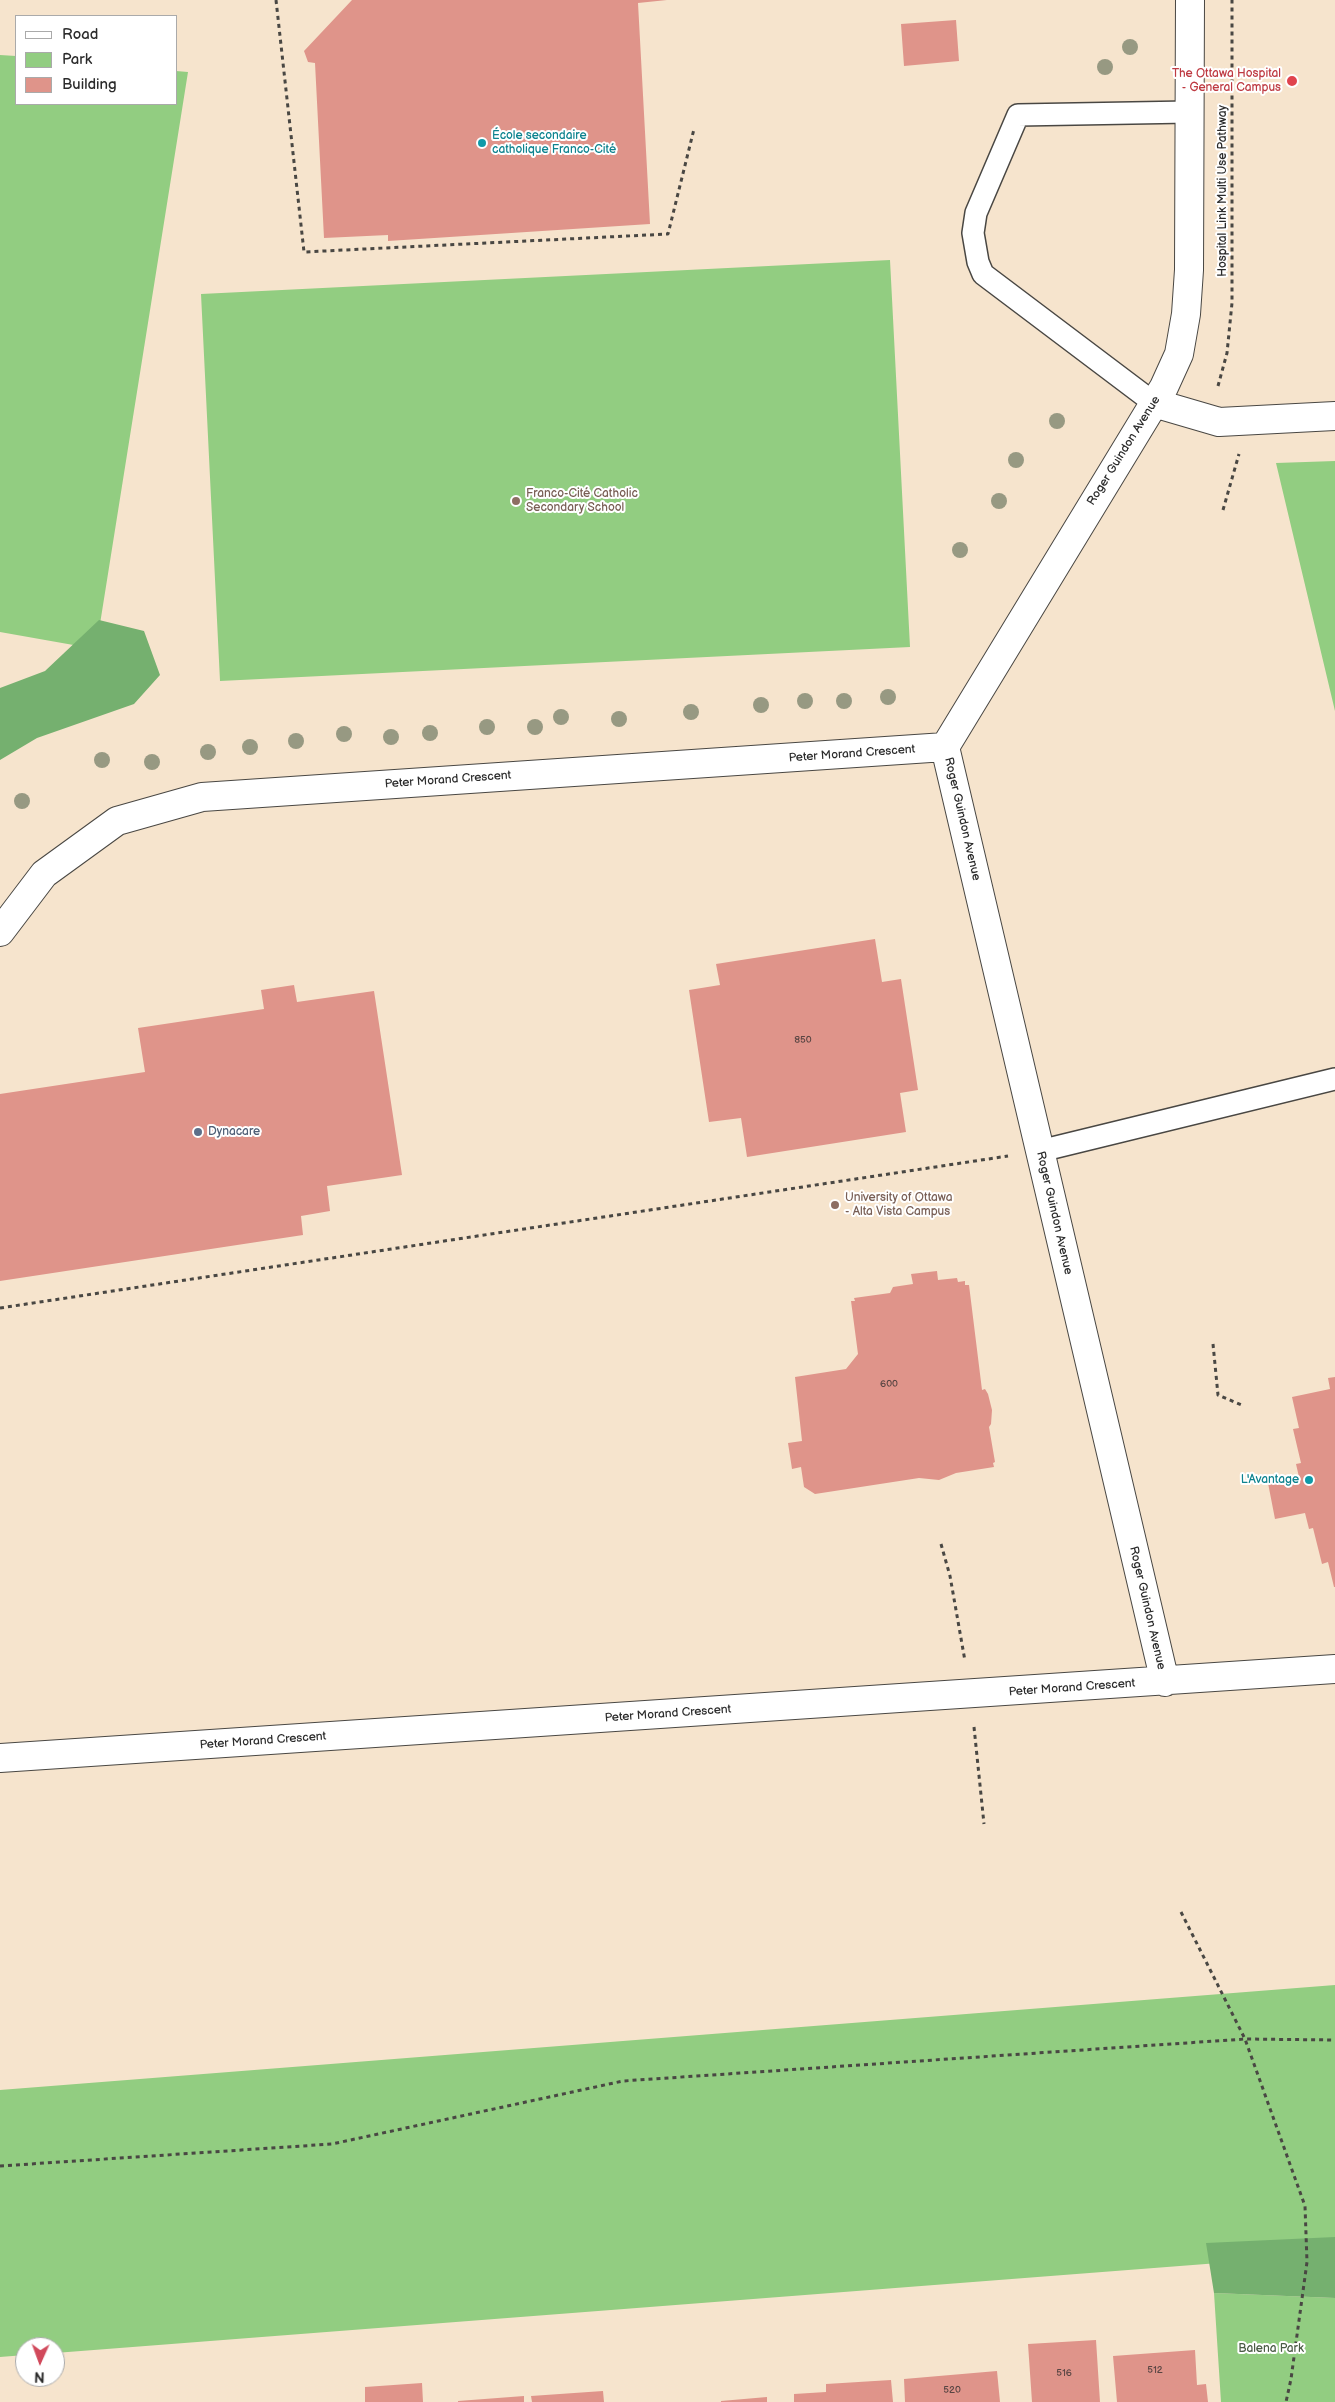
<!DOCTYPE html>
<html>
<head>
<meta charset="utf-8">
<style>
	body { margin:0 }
	#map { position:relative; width:1335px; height:2402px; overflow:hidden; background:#f6e4cd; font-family:"Balsamiq Sans",sans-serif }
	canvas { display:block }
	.legend { position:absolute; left:15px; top:15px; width:162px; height:90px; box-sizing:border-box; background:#fff; border:1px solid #aaa; margin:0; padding:6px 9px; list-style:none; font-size:15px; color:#2b2b2b }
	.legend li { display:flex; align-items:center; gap:10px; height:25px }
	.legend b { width:25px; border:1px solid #aaa }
	.north { position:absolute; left:15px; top:2337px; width:50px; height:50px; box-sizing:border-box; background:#fff; border:1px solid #aaa; border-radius:50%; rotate:182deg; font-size:14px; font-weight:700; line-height:20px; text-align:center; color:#2b2b2b }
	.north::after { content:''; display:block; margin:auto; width:18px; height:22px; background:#d1495b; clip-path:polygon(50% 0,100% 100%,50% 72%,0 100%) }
</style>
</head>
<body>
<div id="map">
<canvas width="1335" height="2402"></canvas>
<ul class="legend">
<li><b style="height:6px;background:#fff"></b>Road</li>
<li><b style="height:14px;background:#92cd81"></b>Park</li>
<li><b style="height:14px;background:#df948a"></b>Building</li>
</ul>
<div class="north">N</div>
</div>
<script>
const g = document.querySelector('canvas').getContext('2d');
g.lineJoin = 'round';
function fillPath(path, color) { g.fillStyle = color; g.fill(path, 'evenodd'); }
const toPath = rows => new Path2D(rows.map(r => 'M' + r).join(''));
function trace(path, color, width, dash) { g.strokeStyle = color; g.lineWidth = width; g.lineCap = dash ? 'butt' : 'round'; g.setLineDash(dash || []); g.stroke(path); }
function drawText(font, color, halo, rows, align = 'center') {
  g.font = font + ' "Balsamiq Sans",sans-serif'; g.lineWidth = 4; g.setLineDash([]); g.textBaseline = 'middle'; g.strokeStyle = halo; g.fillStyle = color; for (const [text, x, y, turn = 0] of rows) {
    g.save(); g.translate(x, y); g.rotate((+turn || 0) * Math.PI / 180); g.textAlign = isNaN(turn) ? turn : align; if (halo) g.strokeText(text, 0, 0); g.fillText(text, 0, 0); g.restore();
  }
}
fillPath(toPath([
	[0,55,16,56,16,104,176,104,176,71,188,72,96,649,0,632],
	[890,260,910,647,220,681,201,294],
	[1335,461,1335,711,1276,463],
	[1335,1985,1335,2254,55,2353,55,2347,25,2347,25,2355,0,2357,0,2090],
	[1214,2293,1335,2298,1335,2402,1221,2402]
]), '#92cd81');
fillPath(toPath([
	[99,620,144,631,160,675,134,704,37,738,0,760,0,688,45,671],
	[1335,2237,1335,2298,1214,2293,1206,2243]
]), '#75b06f');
fillPath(toPath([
	[352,0,667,0,638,3,650,224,388,241,388,235,324,238,315,63,308,62,304,51],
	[956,20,959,61,904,66,901,24],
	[875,939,882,982,901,979,918,1090,900,1093,906,1132,747,1157,741,1118,709,1122,689,990,720,985,716,964],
	[294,985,297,1002,374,991,402,1175,327,1186,330,1211,301,1216,303,1235,0,1281,0,1094,145,1072,138,1028,264,1009,261,990],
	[937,1271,938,1280,957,1278,958,1282,965,1281,965,1285,969,1285,982,1390,985,1389,988,1394,992,1410,991,1424,989,1427,995,1462,993,1463,994,1467,956,1473,939,1480,919,1478,815,1494,804,1487,801,1467,792,1469,788,1443,802,1441,795,1377,846,1369,858,1354,851,1301,855,1301,854,1298,890,1293,893,1287,913,1284,911,1274],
	[1335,1377,1335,1587,1334,1587,1328,1562,1322,1564,1313,1528,1309,1529,1305,1513,1275,1519,1268,1483,1299,1477,1296,1464,1301,1463,1293,1429,1299,1428,1292,1397,1330,1389,1328,1378],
	[1096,2340,1100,2402,1032,2402,1028,2344],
	[1195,2350,1197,2385,1206,2384,1208,2402,1117,2402,1113,2356],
	[997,2371,1000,2402,905,2402,904,2379],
	[891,2380,893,2402,794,2402,794,2394,826,2392,826,2384],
	[422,2383,423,2402,365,2402,365,2387],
	[603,2391,604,2402,532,2402,531,2396],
	[524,2396,524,2402,458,2402,458,2401],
	[767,2397,767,2402,721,2402,721,2401]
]), '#df948a');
const service = toPath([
	[1154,403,983,274,978,262,973,233,976,213,1018,115,1189,112],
	[1040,1151,1335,1079]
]);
const minor = toPath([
	[1154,403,1219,422,1335,416],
	[0,932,44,874,117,821,202,797,945,747],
	[1165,1682,945,747,1164,387,1179,354,1186,314,1189,270,1190,0],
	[0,1758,1335,1669]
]);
trace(service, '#494743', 24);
trace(minor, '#494743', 30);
trace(toPath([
	[276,0,304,252,668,234,694,129],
	[1218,386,1227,353,1232,303,1232,0],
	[1223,510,1239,454],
	[0,1308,1008,1156],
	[1213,1344,1218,1395,1244,1406],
	[941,1544,950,1576,965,1661],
	[974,1727,984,1824],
	[1181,1912,1245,2039,1305,2206,1307,2262,1291,2379,1286,2402],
	[0,2166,332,2144,623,2081,1245,2039,1335,2040]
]), '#494743', 3, [4, 4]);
trace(service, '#fff', 21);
trace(minor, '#fff', 28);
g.fillStyle = '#979982';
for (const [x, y] of [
	[1130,47],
	[1105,67],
	[1057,421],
	[1016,460],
	[999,501],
	[960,550],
	[888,697],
	[805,701],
	[844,701],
	[761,705],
	[691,712],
	[561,717],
	[619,719],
	[487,727],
	[535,727],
	[430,733],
	[344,734],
	[391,737],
	[296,741],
	[250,747],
	[208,752],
	[102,760],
	[152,762],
	[22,801]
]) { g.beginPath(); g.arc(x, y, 8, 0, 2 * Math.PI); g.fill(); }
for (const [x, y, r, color] of [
	[1292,81,6,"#e0444e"],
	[482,143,5,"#0f9aa8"],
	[516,501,5,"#8d6e63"],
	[198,1132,5,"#5c6f8a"],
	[835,1205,5,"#8d6e63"],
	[1309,1480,5,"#0f9aa8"]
]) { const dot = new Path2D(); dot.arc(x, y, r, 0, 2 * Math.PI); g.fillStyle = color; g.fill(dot); trace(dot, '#fff', 2); }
drawText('10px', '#584543', null, [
	["850",803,1040],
	["600",889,1384],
	["512",1155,2370],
	["516",1064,2373],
	["520",952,2390]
]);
drawText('12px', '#be3a42', '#fff', [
	["The Ottawa Hospital",1281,74],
	["- General Campus",1281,88]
], 'right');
drawText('12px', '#0d838f', '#fff', [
	["École secondaire",492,136],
	["catholique Franco-Cité",492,150],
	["L'Avantage",1299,1480,"right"]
], 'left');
drawText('12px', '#2b2b2b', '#fff', [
	["Hospital Link Multi Use Pathway",1223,191,-90],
	["Roger Guindon Avenue",1124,451,-58],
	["Peter Morand Crescent",852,754,-4],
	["Peter Morand Crescent",448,780,-4],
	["Roger Guindon Avenue",962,819,77],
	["Roger Guindon Avenue",1054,1213,77],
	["Roger Guindon Avenue",1147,1608,77],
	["Peter Morand Crescent",1072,1688,-4],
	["Peter Morand Crescent",668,1714,-4],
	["Peter Morand Crescent",263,1741,-4]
]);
drawText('12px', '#785e54', '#fff', [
	["Franco-Cité Catholic",526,494],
	["Secondary School",526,508],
	["University of Ottawa",845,1198],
	["- Alta Vista Campus",845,1212]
], 'left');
drawText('12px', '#4e5e75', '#fff', [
	["Dynacare",208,1132]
], 'left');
drawText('12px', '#4a5c45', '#fff', [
	["Balena Park",1271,2349]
]);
</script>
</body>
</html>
